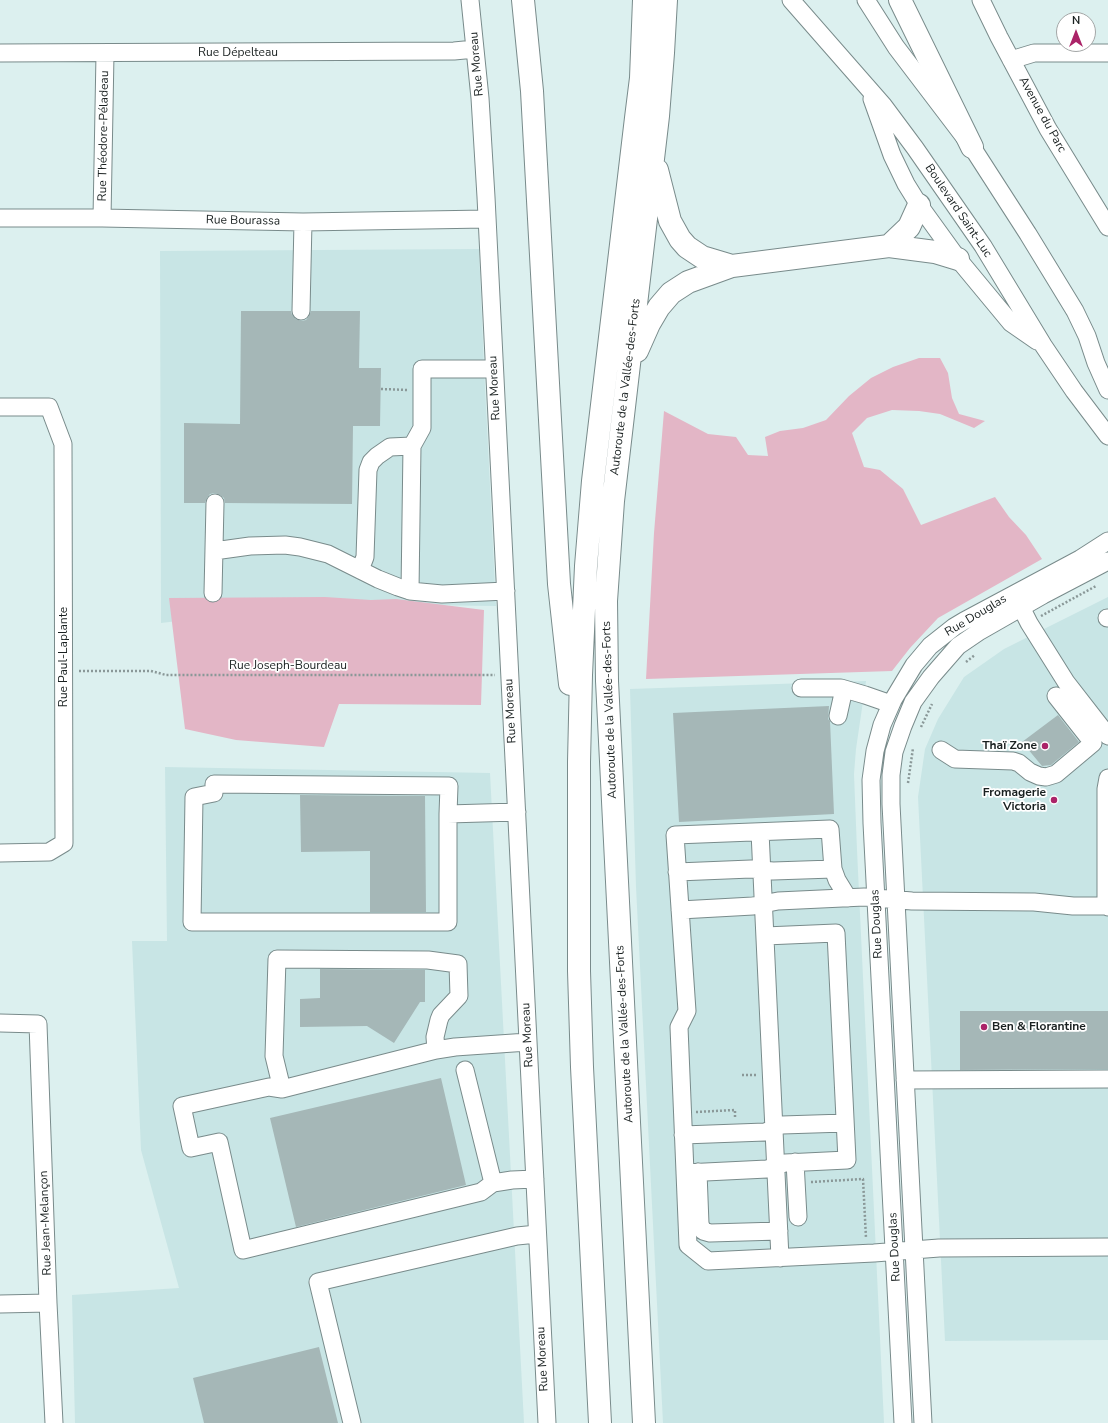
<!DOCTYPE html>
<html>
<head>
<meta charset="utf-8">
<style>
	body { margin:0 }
	#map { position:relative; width:1108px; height:1423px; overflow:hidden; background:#dcf0ef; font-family:"Nunito Sans",sans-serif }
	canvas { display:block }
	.north { position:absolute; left:1056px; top:12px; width:40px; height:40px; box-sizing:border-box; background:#fff; border:1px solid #a3a6a6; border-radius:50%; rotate:0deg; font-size:11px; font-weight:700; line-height:16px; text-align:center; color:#192020 }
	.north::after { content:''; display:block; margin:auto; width:14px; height:18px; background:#ab2368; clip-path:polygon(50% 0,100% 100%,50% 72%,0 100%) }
</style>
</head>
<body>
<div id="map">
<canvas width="1108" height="1423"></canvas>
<div class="north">N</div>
</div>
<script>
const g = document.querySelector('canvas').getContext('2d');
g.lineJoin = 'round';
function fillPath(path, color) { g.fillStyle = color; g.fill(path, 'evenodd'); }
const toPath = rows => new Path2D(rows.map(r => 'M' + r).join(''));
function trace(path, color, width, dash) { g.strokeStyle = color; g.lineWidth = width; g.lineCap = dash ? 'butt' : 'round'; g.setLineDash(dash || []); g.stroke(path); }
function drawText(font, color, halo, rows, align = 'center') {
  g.font = font + ' "Nunito Sans",sans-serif'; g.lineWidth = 3.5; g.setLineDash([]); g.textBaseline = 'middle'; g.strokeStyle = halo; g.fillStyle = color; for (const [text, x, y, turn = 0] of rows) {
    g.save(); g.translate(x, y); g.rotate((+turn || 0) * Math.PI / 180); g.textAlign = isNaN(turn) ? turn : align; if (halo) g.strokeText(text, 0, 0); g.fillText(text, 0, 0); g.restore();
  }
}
fillPath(toPath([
	[479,249,484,366,496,606,268,603,245,613,161,623,160,251],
	[1108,597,1108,1340,945,1341,918,797,925,749,938,719,964,677,1004,649],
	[866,681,856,749,854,774,857,850,884,1423,663,1423,636,887,630,689],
	[165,767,490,773,524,1423,75,1423,72,1295,179,1288,141,1150,132,941,167,941]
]), '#c8e5e5');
fillPath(toPath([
	[919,358,940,358,948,373,952,398,959,414,985,421,974,428,940,414,919,411,892,410,867,418,852,433,864,467,880,470,903,489,921,525,995,497,1009,517,1026,535,1042,559,938,618,910,648,892,671,646,679,654,533,664,411,708,434,736,437,748,455,768,456,765,437,780,431,803,428,826,420,849,396,871,378,893,367],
	[325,597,371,600,396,599,484,610,481,705,339,704,324,747,236,740,185,729,169,598]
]), '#e3b6c6');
fillPath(toPath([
	[241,311,291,311,292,315,296,319,301,321,306,320,309,316,311,311,360,311,359,368,381,368,380,426,353,426,352,504,225,503,224,498,220,495,215,493,210,494,207,498,205,503,184,503,184,423,240,424],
	[829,706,828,719,830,721,834,814,679,822,673,713],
	[1058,715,1079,742,1051,765,1042,766,1022,742],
	[300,795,425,796,426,912,370,912,370,851,301,852],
	[320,969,425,970,425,1002,420,1002,394,1043,367,1026,300,1027,300,999,320,998],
	[960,1011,1108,1011,1108,1069,960,1070],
	[441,1078,466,1185,296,1227,270,1118],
	[319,1347,338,1423,204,1423,193,1378]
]), '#a5b7b7');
const minor = toPath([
	[470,0,480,98,486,197,547,1423],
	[791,0,883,105,915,148,983,246,1043,345,1074,391,1108,436],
	[866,0,896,47,972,147,1028,234,1075,311,1087,336,1096,363,1108,390],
	[981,0,999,37,1048,129,1108,227],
	[0,53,454,51,475,49],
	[1011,60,1034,53,1108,53],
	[872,99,892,155,906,184,919,205,958,259,1011,323,1037,341],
	[0,218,102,218,303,222,486,219],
	[102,218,105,54],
	[301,311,303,222],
	[0,407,49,407,63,444,64,843,49,852,0,853],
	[214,551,250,546,285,545,300,547,328,554,378,579,398,587,410,591,442,594,506,591],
	[360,570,365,557,368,470,371,462,377,456,390,447,412,446],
	[410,591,412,446,422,428,422,369,494,369],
	[213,593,215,503],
	[1017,599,1029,623,1066,682,1108,736],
	[1107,618,1108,618],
	[801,688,841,688,865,695,891,704],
	[838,716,844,689],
	[941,750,955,759,1013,761,1019,763,1030,772,1039,776,1046,777,1056,774,1093,743,1056,696],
	[448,814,449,786,214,784,214,793,194,797,192,922,448,922,448,814,517,812],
	[760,832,780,1258],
	[677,872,751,869,773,871,833,869],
	[848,898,837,880,833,869,830,829,675,835,687,1011,679,1027,688,1245,708,1261,874,1253,939,1248,1108,1247],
	[1106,906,1106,789,1108,778],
	[680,910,753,906,778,901,864,897,912,901,1034,902,1073,906,1106,906,1108,907],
	[0,1023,38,1024,48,1303,54,1423],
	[436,1050,435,1037,439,1020,441,1015,459,996,458,964,428,960,277,959,274,1056,282,1089,436,1050,455,1047,528,1042],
	[465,1070,493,1183,512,1180,535,1179],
	[905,1080,1108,1079],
	[282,1089,269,1087,182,1106,191,1148,219,1142,243,1250,481,1192,493,1183],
	[683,1135,765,1132,782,1125,845,1123],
	[795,1162,798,1217],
	[698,1172,700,1224,703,1231,710,1233,779,1231],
	[685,1173,767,1169,785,1163,847,1160,836,933,765,936],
	[0,1304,48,1303],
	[352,1423,318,1282,517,1236,537,1234],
	[903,1423,872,823,871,780,875,751,882,725,893,700,914,665,930,646,954,627,964,621,1080,559,1108,541],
	[923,1423,891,804,891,775,894,752,903,726,913,702,931,677,958,646,980,631,1043,595,1108,561]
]);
const highway = toPath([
	[523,0,532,91,559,584,570,684],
	[900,0,972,147],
	[657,170,670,221,680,239,687,247,702,257,732,266],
	[889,246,909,227,919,205],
	[637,351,649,324,659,307,671,293,688,282,732,266,889,246,935,252,958,259],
	[600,1423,582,1067,579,971,579,762,581,675,586,566,593,481,636,118,641,78,644,0],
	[644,1423,607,681,606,601,613,501,658,116,663,53,666,0]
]);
trace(minor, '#798b8b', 19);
trace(highway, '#798b8b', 24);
trace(toPath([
	[381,389,408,390],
	[1041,616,1096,586],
	[966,662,975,655],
	[79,671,151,671,166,675,495,675],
	[921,727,932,704],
	[908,783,913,748],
	[742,1075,757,1075],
	[696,1112,735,1110,735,1119],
	[811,1182,863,1179,866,1238]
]), '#8a9898', 2.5, [2, 2]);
trace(minor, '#fff', 17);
trace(highway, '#fff', 22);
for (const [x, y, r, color] of [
	[1045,746,4,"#ab2368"],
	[1054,800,4,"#ab2368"],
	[984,1027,4,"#ab2368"]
]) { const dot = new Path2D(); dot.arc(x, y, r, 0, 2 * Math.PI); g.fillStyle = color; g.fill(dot); trace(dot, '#fff', 1.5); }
drawText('12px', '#192020', '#fff', [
	["Rue Dépelteau",238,53],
	["Rue Moreau",477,64,-95],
	["Avenue du Parc",1042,115,61],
	["Rue Théodore-Péladeau",104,136,-89],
	["Boulevard Saint-Luc",958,211,56],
	["Rue Bourassa",243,221,1],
	["Autoroute de la Vallée-des-Forts",626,387,-83],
	["Rue Moreau",495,388,-93],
	["Rue Douglas",976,616,-31],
	["Rue Paul-Laplante",64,657,-90],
	["Rue Joseph-Bourdeau",288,666],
	["Autoroute de la Vallée-des-Forts",610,710,-92],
	["Rue Moreau",511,711,-93],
	["Rue Douglas",877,924,-93],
	["Autoroute de la Vallée-des-Forts",625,1034,-93],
	["Rue Moreau",528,1035,-93],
	["Rue Jean-Melançon",46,1223,-92],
	["Rue Douglas",895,1247,-93],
	["Rue Moreau",543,1359,-93]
]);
drawText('bold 12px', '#192020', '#fff', [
	["Thaï Zone",1037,746],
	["Fromagerie",1046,793],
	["Victoria",1046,807],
	["Ben & Florantine",992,1027,"left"]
], 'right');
</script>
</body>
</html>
